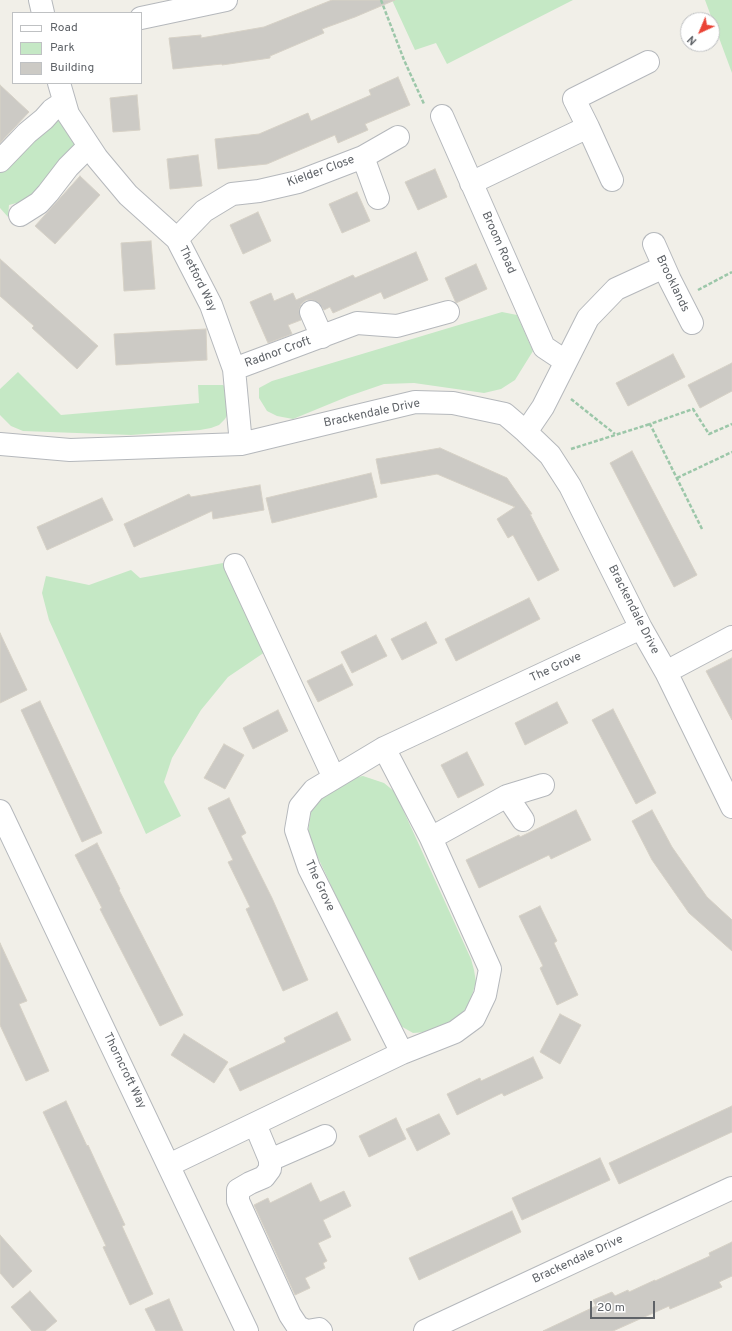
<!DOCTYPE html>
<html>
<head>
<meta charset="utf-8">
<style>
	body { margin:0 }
	#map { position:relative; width:732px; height:1331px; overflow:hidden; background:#f1efe8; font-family:Overpass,sans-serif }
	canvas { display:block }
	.legend { position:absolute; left:12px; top:12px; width:130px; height:72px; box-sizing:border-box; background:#fff; border:1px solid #bfc1c3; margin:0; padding:5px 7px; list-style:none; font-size:12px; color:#5f6368 }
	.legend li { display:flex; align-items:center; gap:8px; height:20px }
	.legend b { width:20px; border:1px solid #bfc1c3 }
	.north { position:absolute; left:680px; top:12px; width:40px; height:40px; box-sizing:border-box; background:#fff; border:1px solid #bfc1c3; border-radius:50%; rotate:224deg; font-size:11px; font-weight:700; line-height:16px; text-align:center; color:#5f6368 }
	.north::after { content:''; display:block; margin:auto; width:14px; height:18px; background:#ea4335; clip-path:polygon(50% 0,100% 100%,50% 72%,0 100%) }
	.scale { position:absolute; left:590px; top:1301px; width:65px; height:18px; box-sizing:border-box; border:2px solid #5f6368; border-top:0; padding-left:5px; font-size:12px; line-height:14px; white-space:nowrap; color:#5f6368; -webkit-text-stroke:3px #fff; paint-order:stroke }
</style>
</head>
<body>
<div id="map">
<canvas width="732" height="1331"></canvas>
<ul class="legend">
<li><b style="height:5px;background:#fff"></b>Road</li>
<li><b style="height:11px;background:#c5e8c5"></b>Park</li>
<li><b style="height:11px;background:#cccac5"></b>Building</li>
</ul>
<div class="north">N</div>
<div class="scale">20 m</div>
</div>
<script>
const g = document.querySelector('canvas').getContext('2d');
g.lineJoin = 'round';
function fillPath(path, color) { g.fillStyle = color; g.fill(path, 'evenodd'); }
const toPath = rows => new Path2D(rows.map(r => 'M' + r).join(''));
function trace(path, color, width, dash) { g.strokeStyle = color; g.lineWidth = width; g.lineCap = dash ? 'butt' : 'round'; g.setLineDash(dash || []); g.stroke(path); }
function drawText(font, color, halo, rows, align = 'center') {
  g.font = font + ' Overpass,sans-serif'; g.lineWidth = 3.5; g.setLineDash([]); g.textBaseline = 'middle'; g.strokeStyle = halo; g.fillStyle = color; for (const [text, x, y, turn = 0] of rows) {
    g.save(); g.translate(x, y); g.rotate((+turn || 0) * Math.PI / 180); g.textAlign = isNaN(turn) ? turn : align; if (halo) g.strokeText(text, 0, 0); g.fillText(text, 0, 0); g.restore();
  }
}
fillPath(toPath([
	[392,0,573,0,447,64,436,43,415,50],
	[705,0,732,0,732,73],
	[58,112,76,145,39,192,24,201,9,205,8,217,0,208,0,173,27,143],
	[502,312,517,315,533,351,515,380,501,389,484,393,414,383,384,384,349,396,293,419,277,416,267,411,259,398,259,388,272,381],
	[18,372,61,415,199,403,198,385,223,385,228,389,229,412,225,419,219,425,211,428,200,430,131,435,23,431,11,426,0,415,0,389],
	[223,563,265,652,228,677,201,710,172,758,164,782,181,816,146,834,49,620,42,593,46,576,89,585,131,570,140,578],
	[363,776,384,783,395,792,471,959,474,970,476,982,469,1005,461,1014,444,1026,427,1032,413,1033,399,1025,391,1013,313,847,308,832,312,805,321,793,352,778]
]), '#c5e8c5');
const building = toPath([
	[332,0,395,0,355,17,322,29,324,33,270,56,270,58,222,65,222,64,173,69,169,38,201,35,201,38,264,27,332,0],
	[398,77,410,105,365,124,368,130,338,143,335,135,267,164,218,169,215,139,259,134,308,113,311,121,371,95,369,90,398,77],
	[0,85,29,112,0,143,0,85],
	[137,95,140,130,113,132,110,98,137,95],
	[198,155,202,186,170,189,167,159,198,155],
	[435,169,447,197,418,210,405,182,435,169],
	[80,176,100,195,55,244,35,226,80,176],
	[357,192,370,221,342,233,329,204,357,192],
	[258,212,271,241,243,254,230,225,258,212],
	[151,241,155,289,124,291,121,243,151,241],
	[416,252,428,280,384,299,381,292,333,313,330,307,324,310,318,302,312,300,306,300,301,304,299,310,301,320,288,325,292,334,268,343,250,302,271,293,274,301,293,293,296,300,353,275,355,278,416,252],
	[0,259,98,346,77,369,32,328,34,326,0,296,0,259],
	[476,264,487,289,456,303,445,278,476,264],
	[206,329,207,360,116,365,114,334,206,329],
	[673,354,685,377,628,406,616,383,673,354],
	[732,363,732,391,700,408,688,385,732,363],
	[440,448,507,478,532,514,530,514,559,570,538,581,513,535,508,538,497,519,515,507,437,474,381,484,376,459,440,448],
	[632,451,697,575,674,587,610,463,632,451],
	[371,473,377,497,272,523,266,498,371,473],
	[260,485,264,510,213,519,212,511,134,547,124,524,189,494,191,497,260,485],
	[102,498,113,520,47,550,37,527,102,498],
	[529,598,540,619,456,661,445,639,529,598],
	[426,622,437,643,402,660,391,639,426,622],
	[0,633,27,690,0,703,0,633],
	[376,635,387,656,352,673,341,652,376,635],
	[732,658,732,720,706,671,732,658],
	[342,664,353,685,318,702,307,681,342,664],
	[40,701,102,833,82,842,21,710,40,701],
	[557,702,568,723,525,745,515,723,557,702],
	[613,709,656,793,636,804,592,720,613,709],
	[278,710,288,731,253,749,243,728,278,710],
	[224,744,244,755,225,789,204,778,224,744],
	[467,752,484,785,458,798,441,765,467,752],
	[229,798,246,833,241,836,272,898,308,980,283,991,246,909,250,907,228,862,233,860,208,808,229,798],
	[576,810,591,840,551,859,549,855,479,888,466,860,519,835,520,837,576,810],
	[652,810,672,847,707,897,732,920,732,951,689,913,652,860,632,821,652,810],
	[97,843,120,889,119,890,183,1015,160,1026,100,909,102,908,75,855,97,843],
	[540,906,557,941,554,943,578,995,557,1005,540,968,543,966,519,916,540,906],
	[0,943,27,1001,19,1004,49,1071,26,1081,0,1025,0,943],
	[337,1012,351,1040,240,1091,229,1069,286,1042,284,1038,337,1012],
	[560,1014,581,1025,560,1064,540,1052,560,1014],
	[184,1034,228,1062,214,1083,171,1055,184,1034],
	[533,1057,543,1078,504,1096,502,1093,457,1115,447,1094,480,1078,481,1081,533,1057],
	[66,1101,87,1146,88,1145,125,1225,122,1226,153,1294,130,1305,103,1247,106,1246,43,1112,66,1101],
	[732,1106,732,1132,619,1184,609,1163,732,1106],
	[439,1114,450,1134,417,1151,406,1129,439,1114],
	[396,1118,406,1139,369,1157,359,1136,396,1118],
	[600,1158,610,1180,522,1220,512,1198,600,1158],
	[311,1183,320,1202,344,1191,351,1206,323,1220,331,1237,318,1243,327,1261,323,1263,325,1268,305,1278,310,1288,295,1295,254,1205,268,1198,270,1203,311,1183],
	[512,1211,521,1232,419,1280,409,1258,512,1211],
	[0,1235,32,1271,13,1288,0,1273,0,1235],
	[732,1242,732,1276,719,1282,722,1287,670,1309,669,1306,613,1331,543,1331,596,1306,593,1300,612,1292,615,1296,628,1290,629,1292,655,1280,655,1281,710,1256,709,1253,732,1242],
	[30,1291,57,1321,45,1331,32,1331,11,1307,30,1291],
	[169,1299,183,1331,156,1331,145,1309,169,1299]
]);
fillPath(building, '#cccac5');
trace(building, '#d6d1c6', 1);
const minor = toPath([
	[40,0,43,13],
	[141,18,226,0],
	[59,83,68,114,97,158,128,195,177,239,211,305,234,369,241,444],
	[442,116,544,347,565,361],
	[588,127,574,99,648,62],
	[363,157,378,198],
	[0,161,27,133,44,119,52,110,64,102],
	[471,183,588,127,612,180],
	[20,215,39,203,48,193,68,167,89,146],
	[177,239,204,211,232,194,259,191,298,182,363,157,398,137],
	[654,244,670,280,692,323],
	[311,312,322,337],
	[234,369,357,323,397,326,448,312],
	[526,432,543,407,588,318,616,289,664,267],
	[0,444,70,450,241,444,415,402,453,403,505,414,526,432,550,455,570,486,641,628,666,672,732,807],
	[235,565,334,778],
	[666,672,732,637],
	[507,796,523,820],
	[0,811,247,1331],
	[431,838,507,796,543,785],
	[402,1053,309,868,296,830,300,807,314,790,384,748,641,628],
	[255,1124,270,1160,270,1169,264,1177,250,1183,238,1190,238,1201,290,1315,298,1327,307,1331,319,1329,321,1331],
	[270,1160,325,1136],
	[169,1165,402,1053,455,1032,474,1018,485,995,490,969,431,838,384,748],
	[425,1331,732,1188]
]);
trace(minor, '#b5b8bc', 24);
trace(toPath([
	[381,0,404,60,424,104],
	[698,290,732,272],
	[571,399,615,434],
	[571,449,650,424],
	[677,478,732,452],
	[702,529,650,424,693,409,709,434,732,424]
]), '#9cc7a9', 2.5, [4, 2]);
trace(minor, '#fff', 22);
drawText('12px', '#5f6368', '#fff', [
	["Kielder Close",321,172,-20],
	["Broom Road",498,243,66],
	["Thetford Way",197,279,64],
	["Brooklands",672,284,64],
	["Radnor Croft",278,353,-20],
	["Brackendale Drive",372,414,-12],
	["Brackendale Drive",633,610,63],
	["The Grove",556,668,-25],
	["The Grove",319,886,65],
	["Thorncroft Way",124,1071,64],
	["Brackendale Drive",578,1260,-25]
]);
</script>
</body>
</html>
